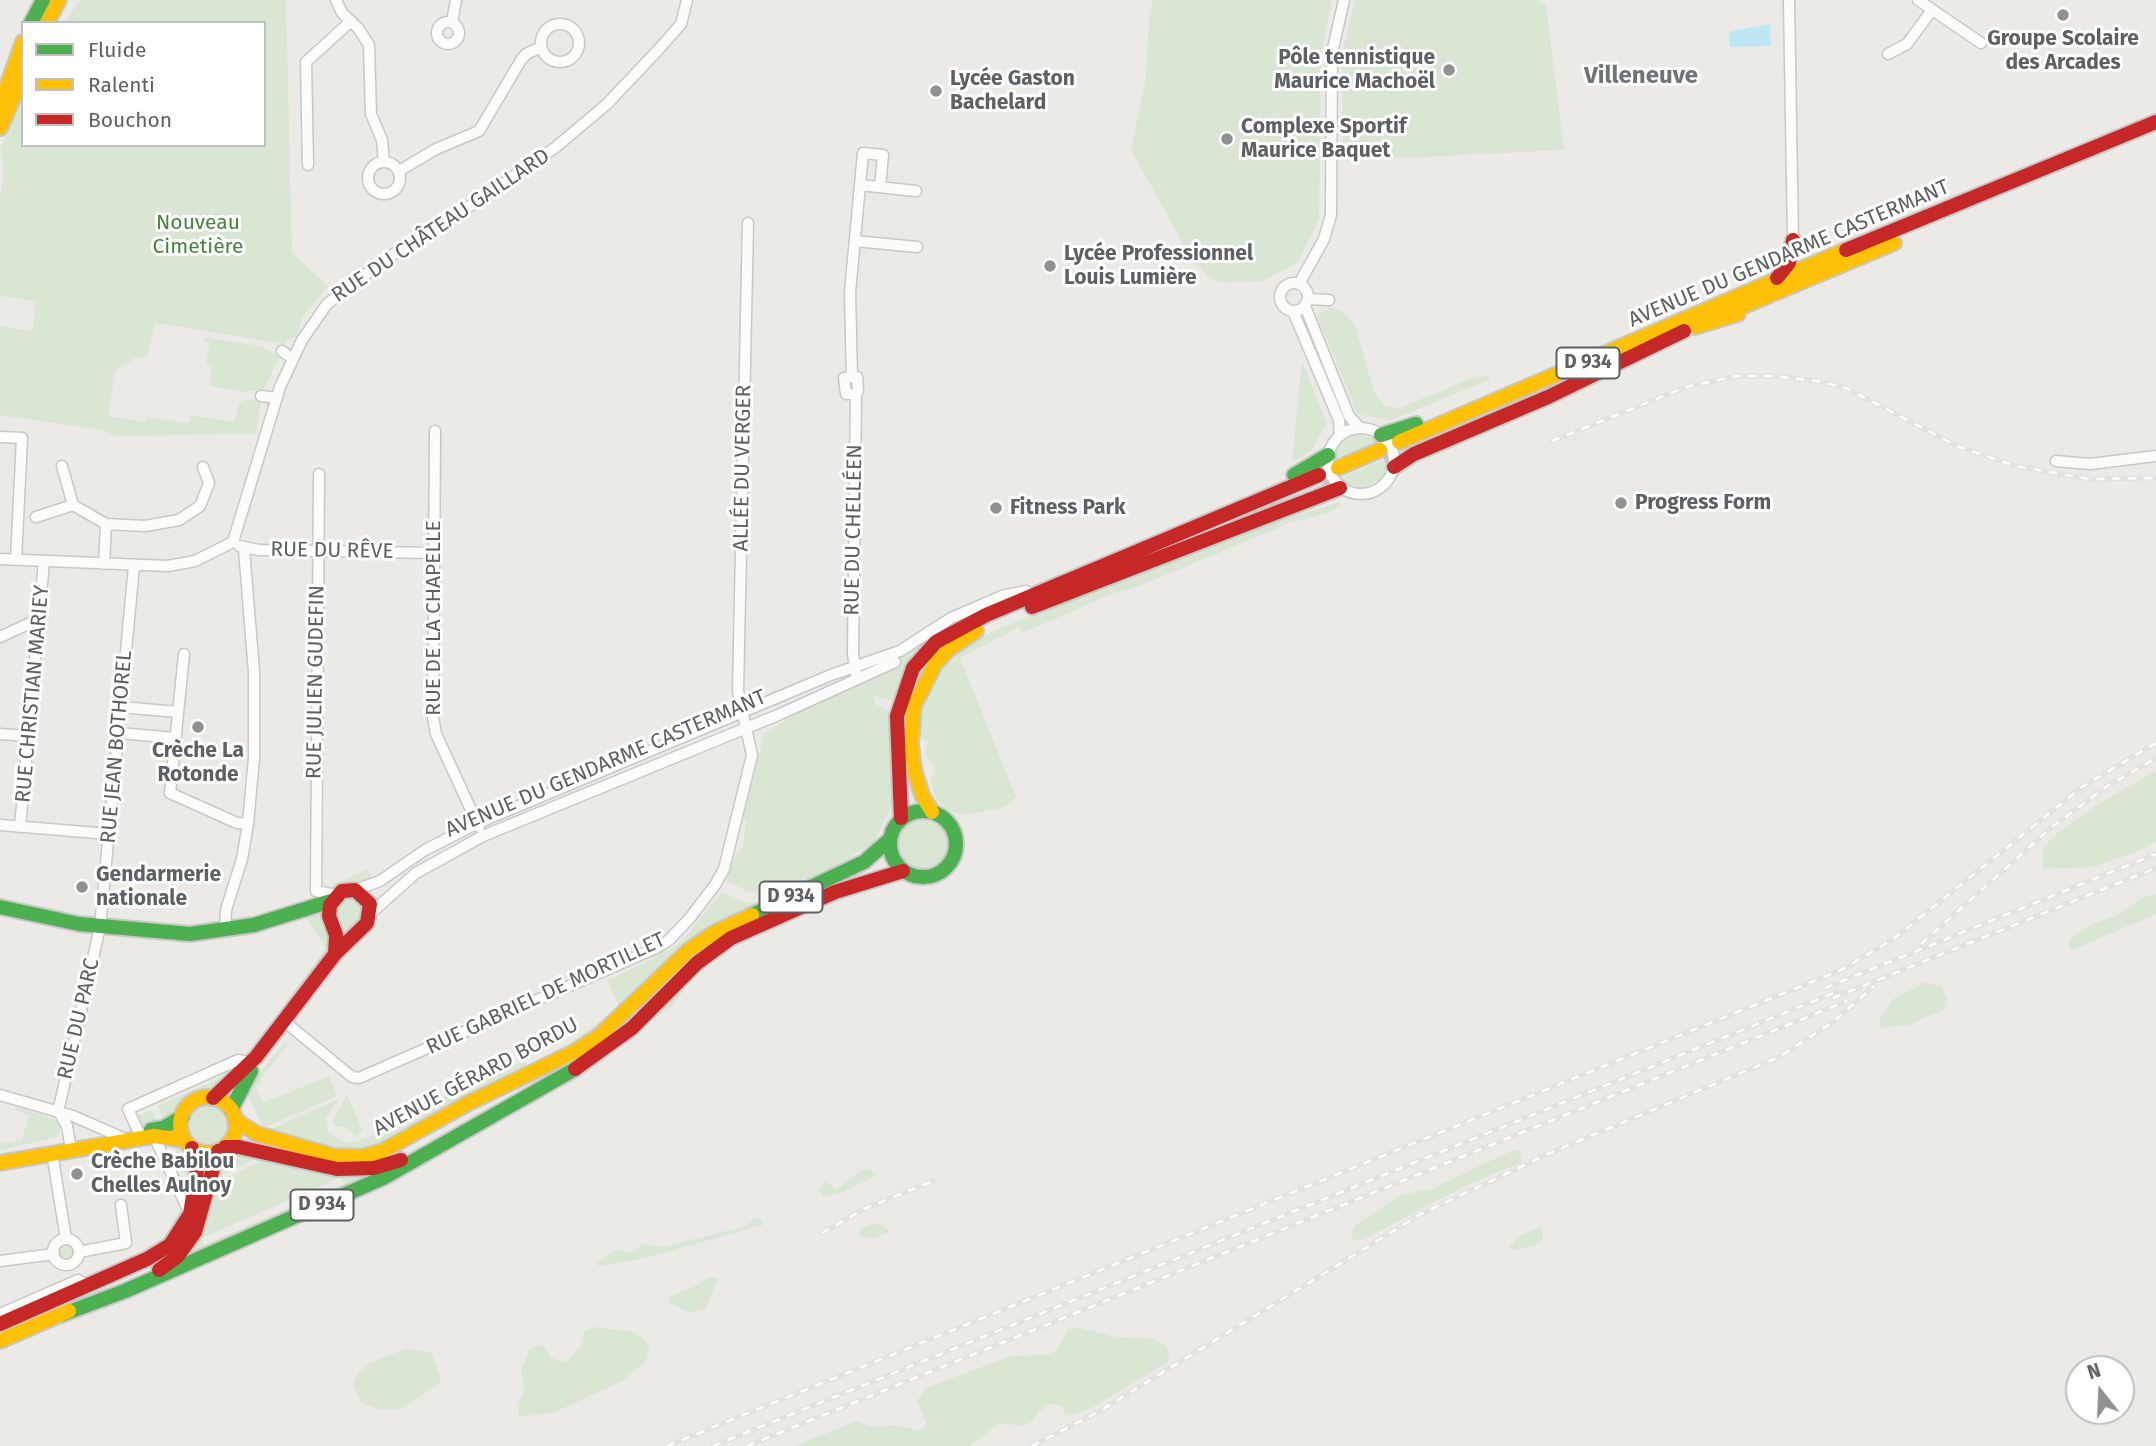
<!DOCTYPE html>
<html>
<head>
<meta charset="utf-8">
<style>
	body { margin:0 }
	#map { position:relative; width:2156px; height:1446px; overflow:hidden; background:#eceae7; font-family:"Fira Sans",sans-serif }
	canvas { display:block }
	.legend { position:absolute; left:21px; top:21px; width:245px; height:126px; box-sizing:border-box; background:#fff; border:2px solid #bec0c1; margin:0; padding:9px 12px; list-style:none; font-size:21px; color:#5d6164 }
	.legend li { display:flex; align-items:center; gap:14px; height:35px }
	.legend b { width:35px; border:2px solid #bec0c1 }
	.north { position:absolute; left:2065px; top:1355px; width:70px; height:70px; box-sizing:border-box; background:#fff; border:2px solid #bec0c1; border-radius:50%; rotate:342deg; font-size:19px; font-weight:700; line-height:28px; text-align:center; color:#5d6164 }
	.north::after { content:''; display:block; margin:auto; width:24px; height:32px; background:#8f9192; clip-path:polygon(50% 0,100% 100%,50% 72%,0 100%) }
</style>
</head>
<body>
<div id="map">
<canvas width="2156" height="1446"></canvas>
<ul class="legend">
<li><b style="height:9px;background:#4caf50"></b>Fluide</li>
<li><b style="height:9px;background:#ffc107"></b>Ralenti</li>
<li><b style="height:9px;background:#c62828"></b>Bouchon</li>
</ul>
<div class="north">N</div>
</div>
<script>
const g = document.querySelector('canvas').getContext('2d');
g.lineJoin = 'round';
function fillPath(path, color) { g.fillStyle = color; g.fill(path, 'evenodd'); }
const toPath = rows => new Path2D(rows.map(r => 'M' + r).join(''));
function trace(path, color, width, dash) { g.strokeStyle = color; g.lineWidth = width; g.lineCap = dash ? 'butt' : 'round'; g.setLineDash(dash || []); g.stroke(path); }
function drawText(font, color, halo, rows, align = 'center') {
  g.font = font + ' "Fira Sans",sans-serif'; g.lineWidth = 6; g.setLineDash([]); g.textBaseline = 'middle'; g.strokeStyle = halo; g.fillStyle = color; for (const [text, x, y, turn = 0] of rows) {
    g.save(); g.translate(x, y); g.rotate((+turn || 0) * Math.PI / 180); g.textAlign = isNaN(turn) ? turn : align; if (halo) g.strokeText(text, 0, 0); g.fillText(text, 0, 0); g.restore();
  }
}
fillPath(toPath([
	[83,0,286,0,292,253,328,286,302,318,297,337,288,339,285,344,155,323,147,357,132,359,131,363,122,365,115,372,108,416,145,422,148,417,189,423,191,415,234,422,240,402,249,399,261,402,256,434,117,436,101,430,0,415,0,326,33,331,35,301,0,296,0,199,4,168,0,148,23,96,23,145,264,145,264,23,65,23,78,2],
	[1153,0,1332,0,1321,53,1319,219,1298,262,1263,281,1224,283,1210,279,1190,256,1131,150,1146,78,1149,18],
	[1355,0,1536,0,1546,6,1564,150,1343,161,1342,54],
	[1329,306,1343,312,1355,325,1374,392,1385,406,1400,408,1472,378,1488,375,1490,379,1390,421,1358,414,1317,316,1319,312,1328,310],
	[204,337,260,346,271,351,279,357,264,389,246,392,210,386,212,366,206,364,210,342,204,341],
	[1302,362,1327,423,1311,451,1292,462],
	[1354,434,1377,439,1388,457,1383,478,1365,489,1344,485,1333,466,1336,448],
	[1379,447,1384,460,1342,477,1337,464],
	[1339,502,1342,506,1328,513,1290,523,1137,587,1114,593,1022,633,1019,627,960,658,1016,797,1005,807,965,815,951,812,936,800,930,780,935,774,934,765,925,755,928,741,918,737,919,709,928,685,944,666,978,638,1079,595,1270,524],
	[972,612,946,629,895,702,872,695,876,704,889,712,892,805,874,842,836,866,781,889,749,892,726,881,733,860,743,846,746,821,743,820,764,734,801,710,896,669,900,665,898,655,943,625],
	[2156,771,2156,841,2141,850,2093,867,2043,869,2043,848,2055,835,2098,804],
	'896 844a27 27 0 1 1 54 0a27 27 0 1 1-54 0Z',
	[368,869,372,877,368,884,326,889],
	[722,892,746,903,763,904,607,1026,396,1142,354,1155,264,1132,339,1099,326,1118,328,1132,345,1143,359,1141,438,1106,436,1100,525,1061,528,1066,560,1050,619,1008,608,981,679,944],
	[2156,894,2156,914,2072,950,2068,945,2070,938,2092,924,2117,915,2143,897],
	[346,897,357,899,364,911,359,924,342,934,335,908],
	[326,909,333,932,329,951,299,992,293,993,326,948,306,917],
	[692,979,672,1006,648,1024,647,1023],
	[1925,982,1942,987,1947,999,1945,1009,1908,1025,1879,1028,1880,1019,1892,1000],
	[291,1041,260,1079,262,1083,256,1086,263,1103,329,1076,337,1096,263,1128,246,1090,285,1042],
	[233,1072,213,1092,188,1097,173,1118,164,1124,158,1106],
	[347,1095,363,1132,356,1136,343,1127,336,1127,332,1121],
	'186 1125a22 22 0 1 1 44 0a22 22 0 1 1-44 0Z',
	[18,1107,56,1120,60,1127,57,1137,0,1150,0,1144,22,1140,29,1115,14,1110],
	[152,1110,160,1125,144,1127,137,1116],
	[170,1138,189,1153,191,1185],
	[1513,1150,1520,1150,1522,1162,1467,1185,1363,1240,1351,1239,1354,1226,1400,1195,1432,1189],
	[227,1153,261,1156,213,1179,221,1157],
	[265,1159,293,1168,385,1169,174,1268,212,1185],
	[341,1177,344,1184,204,1245,202,1238],
	[868,1169,876,1175,840,1194,823,1196,819,1190,825,1181,837,1190,859,1171],
	[756,1218,761,1219,763,1225,645,1258,598,1266,597,1263,617,1249,630,1253,644,1244,662,1247,746,1226],
	[873,1224,883,1225,890,1232,873,1239,859,1236,861,1228],
	[1539,1227,1542,1228,1543,1240,1535,1246,1516,1250,1509,1247,1518,1237],
	'57 1252a9 9 0 1 1 18 0a9 9 0 1 1-18 0Z',
	[708,1277,718,1278,706,1309,690,1313,669,1303,668,1300,673,1295,696,1286],
	[595,1327,634,1332,644,1339,650,1348,646,1361,622,1381,555,1412,519,1417,518,1405,524,1390,521,1370,530,1349,538,1345,545,1347,550,1357,566,1363,581,1345,584,1331],
	[1077,1327,1116,1337,1150,1338,1165,1345,1170,1354,1168,1362,1092,1408,1072,1415,1065,1414,1062,1405,1050,1404,1038,1412,1032,1422,1023,1426,1000,1423,969,1446,794,1446,857,1421,874,1427,894,1425,917,1430,924,1428,926,1423,917,1401,926,1388,1011,1356,1046,1355,1056,1351,1067,1330],
	[406,1348,432,1353,441,1380,438,1385,401,1409,376,1409,361,1402,353,1384,357,1374,369,1364]
]), '#d9e6d3');
fillPath(toPath([
	[1770,24,1771,46,1730,47,1729,32]
]), '#bee7f4');
trace(toPath([
	[1383,456,1402,449],
	[1322,482,1341,474]
]), '#c8c8c6', 16, [16, 8]);
const street = toPath([
	[336,0,342,13,358,28,369,45,371,114,382,140,384,162],
	[1789,0,1793,240],
	[1918,0,1981,43],
	[452,22,456,0],
	'437 33a11 11 0 1 1 22 0a11 11 0 1 1-22 0Z',
	'541 43a19 19 0 1 1 38 0a19 19 0 1 1-38 0Z',
	[1888,54,1907,44,1932,10],
	'368 178a16 16 0 1 1 32 0a16 16 0 1 1-32 0Z',
	[308,165,306,62,351,21],
	[399,171,436,149,479,131,521,60,526,54,541,47],
	[860,185,916,191],
	[855,241,917,247],
	'1280 297a14 14 0 1 1 28 0a14 14 0 1 1-28 0Z',
	[1299,284,1324,239,1331,215,1332,53,1344,0],
	[1308,299,1329,300],
	[1305,306,1349,416,1360,428],
	[1293,311,1339,420,1340,435],
	[282,351,293,359],
	[852,377,844,378,846,394,856,394,858,391,857,377,852,377,850,292,863,153,883,155,880,187],
	[856,394,853,654,857,679],
	[261,396,277,398],
	'1328 461a33 33 0 1 1 66 0a33 33 0 1 1-66 0Z',
	[435,431,433,717,436,734,479,827],
	[0,437,22,438,16,560],
	[2056,461,2090,464,2156,456],
	[62,466,73,505,106,524,145,526,179,520,200,506,209,483,203,467],
	[36,517,73,505],
	[239,546,259,550,434,553],
	[0,559,168,566,195,561,233,542,280,387,302,340,327,304,386,259,481,199,556,147,607,104,659,49,681,24,687,0],
	[104,564,106,524],
	[0,637,41,618],
	[184,654,170,793,237,823,248,824],
	[121,707,178,712],
	[119,733,175,738],
	[0,734,29,736],
	[0,825,109,834],
	[20,827,44,562],
	[355,890,380,881,425,850,478,823,831,675,900,651,951,618,1002,596,1026,591],
	[316,891,319,474],
	[316,891,336,895],
	[371,913,416,873,483,836,778,715,895,662],
	[225,931,226,910,242,859,248,824,254,758,254,672,244,549],
	[284,1021,352,1077,359,1078,656,948,669,940,689,919,715,885,724,869,752,755,738,691,748,223],
	[0,1095,73,1116,121,1137],
	[58,1112,100,927,134,566],
	[59,1112,67,1126,71,1149],
	[139,1133,128,1109,238,1060,244,1061,247,1065],
	[154,1136,189,1212],
	[52,1153,66,1239],
	'53 1252a13 13 0 1 1 26 0a13 13 0 1 1-26 0Z',
	[79,1252,126,1243,121,1205],
	[0,1261,54,1254],
	[0,1314,78,1280,87,1286]
]);
const fast = toPath([
	[31,23,43,0],
	[1381,435,1416,424],
	[1294,475,1328,455],
	'890 844a33 33 0 1 1 66 0a33 33 0 1 1-66 0Z',
	[0,907,79,924,190,934,254,925,331,901],
	[752,915,864,862,889,840],
	[231,1110,251,1071],
	[151,1130,163,1128,182,1117],
	[61,1315,125,1291,385,1177,575,1069]
]);
const slow = toPath([
	[47,23,59,0],
	[0,106,23,42],
	[0,128,23,76],
	[1727,313,1894,243],
	[1695,327,1738,314],
	[1399,442,1846,250],
	[1338,468,1380,450],
	[932,812,922,795,914,769,911,744,914,706,935,664,948,650,976,631],
	'180 1125a28 28 0 1 1 56 0a28 28 0 1 1-56 0Z',
	[235,1120,257,1134,333,1156,362,1157,383,1151,467,1104,576,1051,599,1036,689,950,714,933,752,915],
	[0,1163,154,1136,184,1140],
	[0,1341,69,1311]
]);
const jam = toPath([
	[1846,250,2156,122],
	[1777,278,1789,263,1793,240],
	[1394,467,1414,454,1548,397,1684,331],
	[1032,607,1340,488],
	[901,818,897,716,913,668,936,642,986,615,1319,475],
	[575,1069,632,1028,697,963,731,938,835,892,903,871],
	[213,1098,256,1057,335,954,367,923,370,904,355,890,342,891,330,905,329,916,336,935,335,954],
	[225,1147,239,1147,337,1169,374,1168,401,1160],
	[159,1270,178,1256,195,1232,218,1151],
	[0,1324,147,1259,170,1245,190,1214,197,1171,192,1148]
]);
trace(street, '#c8c8c7', 13);
trace(fast, '#c6c7c6', 18);
trace(slow, '#c6c7c6', 18);
trace(jam, '#c6c7c6', 18);
trace(street, '#fcfcfb', 10);
trace(fast, '#4caf50', 14);
trace(slow, '#ffc107', 14);
trace(jam, '#c62828', 14);
const rail = toPath([
	[1552,441,1686,387,1737,376,1774,376,1817,381,1846,388,1959,447,2016,466,2089,479,2156,478],
	[1921,944,2052,827,2106,787,2156,758],
	[1825,988,2156,854],
	[1833,998,2156,868],
	[822,1233,866,1208,933,1181],
	[667,1446,1841,970,1892,940,2082,787,2156,743],
	[713,1446,1839,991],
	[747,1446,1847,1001],
	[1032,1446,1098,1412,1421,1214,1550,1153,1779,1057,1833,1022,1874,986]
]);
trace(rail, '#e2e2e1', 5);
trace(rail, '#fff', 2.5, [8]);
for (const [x, y, r, color] of [
	[2063,15,7,"#8f9192"],
	[1449,70,7,"#8f9192"],
	[936,91,7,"#8f9192"],
	[1227,139,7,"#8f9192"],
	[1050,266,7,"#8f9192"],
	[1621,503,7,"#8f9192"],
	[996,508,7,"#8f9192"],
	[198,727,7,"#8f9192"],
	[82,887,7,"#8f9192"],
	[77,1174,7,"#8f9192"]
]) { const dot = new Path2D(); dot.arc(x, y, r, 0, 2 * Math.PI); g.fillStyle = color; g.fill(dot); trace(dot, '#fff', 2.5); }
for (const [x, y, w] of [
	[1588,363,63],
	[791,897,63],
	[322,1205,63]
]) { const box = new Path2D(); box.roundRect(x - w / 2, y - 15.5, w, 31, 5); g.fillStyle = '#fff'; g.fill(box); trace(box, '#5d6164', 2); }
drawText('bold 19px', '#5d6164', null, [
	["D 934",1588,363],
	["D 934",791,897],
	["D 934",322,1205]
]);
drawText('bold 21px', '#5d6164', '#fff', [
	["Groupe Scolaire",2063,39,"center"],
	["des Arcades",2063,63,"center"],
	["Pôle tennistique",1435,58,"right"],
	["Maurice Machoël",1435,82,"right"],
	["Lycée Gaston",950,79],
	["Bachelard",950,103],
	["Complexe Sportif",1241,127],
	["Maurice Baquet",1241,151],
	["Lycée Professionnel",1064,254],
	["Louis Lumière",1064,278],
	["Progress Form",1635,503],
	["Fitness Park",1010,508],
	["Crèche La",198,751,"center"],
	["Rotonde",198,775,"center"],
	["Gendarmerie",96,875],
	["nationale",96,899],
	["Crèche Babilou",91,1162],
	["Chelles Aulnoy",91,1186]
], 'left');
drawText('21px', '#47833c', '#fff', [
	["Nouveau",198,223],
	["Cimetière",198,247]
]);
drawText('21px', '#5d6164', '#fff', [
	["RUE DU CHÂTEAU GAILLARD",441,226,-34],
	["AVENUE DU GENDARME CASTERMANT",1789,254,-23],
	["ALLÉE DU VERGER",743,468,-89],
	["RUE DU CHELLÉEN",854,530,-89],
	["RUE DU RÊVE",332,551,1],
	["RUE DE LA CHAPELLE",434,618,-90],
	["RUE JULIEN GUDEFIN",316,682,-89],
	["RUE CHRISTIAN MARIEY",33,694,-85],
	["RUE JEAN BOTHOREL",117,747,-85],
	["AVENUE DU GENDARME CASTERMANT",606,764,-23],
	["RUE GABRIEL DE MORTILLET",546,994,-25],
	["RUE DU PARC",79,1019,-77],
	["AVENUE GÉRARD BORDU",476,1077,-28]
]);
drawText('bold 24px', '#6e7376', '#fff', [
	["Villeneuve",1641,76]
]);
</script>
</body>
</html>
